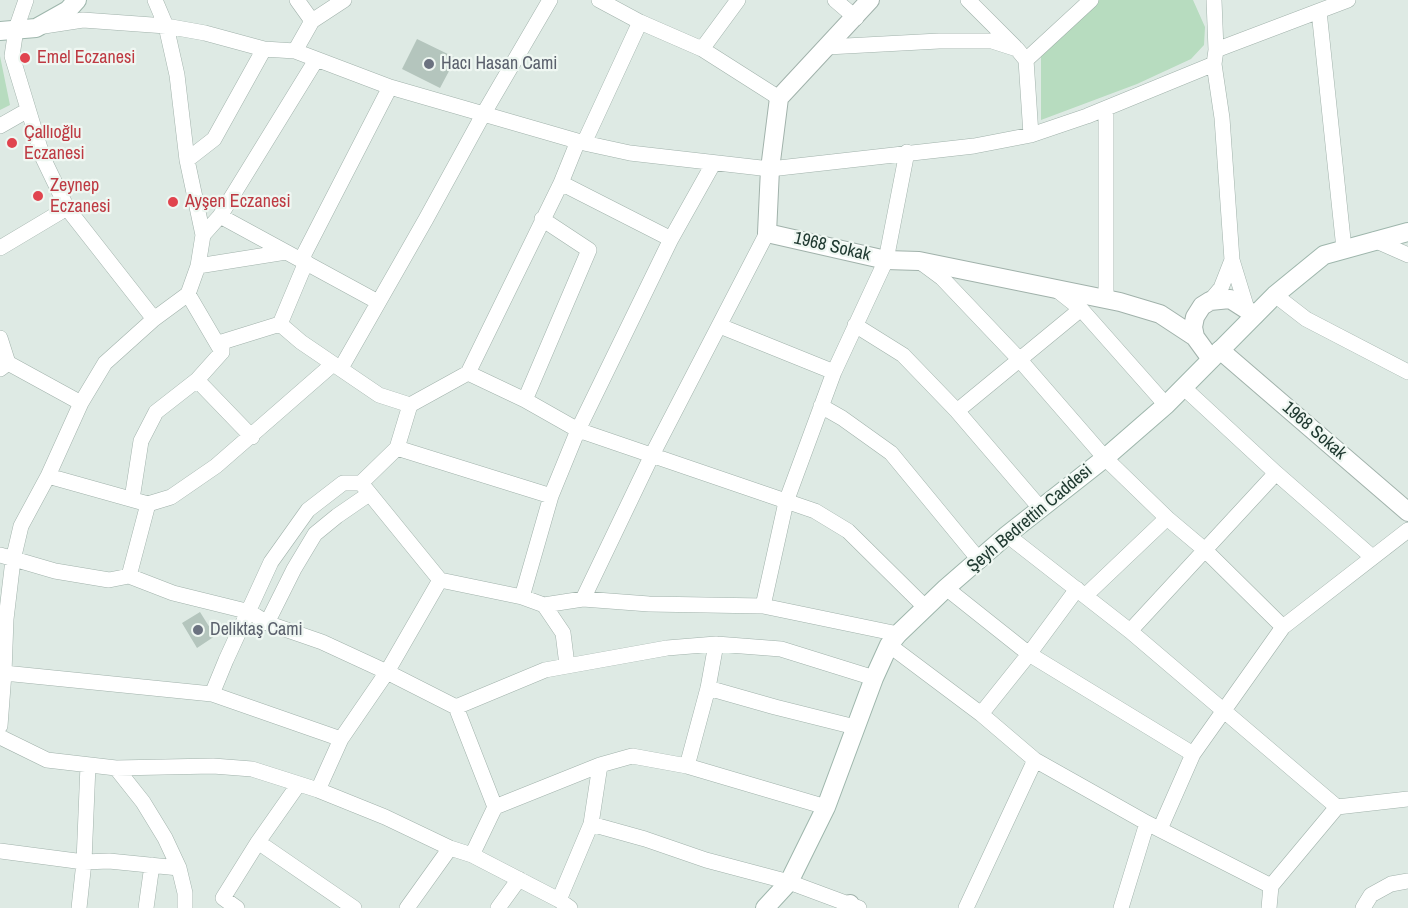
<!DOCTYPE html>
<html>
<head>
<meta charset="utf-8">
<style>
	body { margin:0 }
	canvas { display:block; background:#deeae4 }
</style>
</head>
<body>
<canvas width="1408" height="908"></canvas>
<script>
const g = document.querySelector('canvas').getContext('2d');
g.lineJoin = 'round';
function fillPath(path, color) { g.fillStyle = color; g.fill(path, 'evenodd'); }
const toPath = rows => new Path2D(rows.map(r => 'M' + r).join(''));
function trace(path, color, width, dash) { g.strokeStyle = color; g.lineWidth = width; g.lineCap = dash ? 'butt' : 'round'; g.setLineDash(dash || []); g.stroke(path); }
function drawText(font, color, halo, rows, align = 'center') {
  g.font = font + ' "Archivo Narrow",sans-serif'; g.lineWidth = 4.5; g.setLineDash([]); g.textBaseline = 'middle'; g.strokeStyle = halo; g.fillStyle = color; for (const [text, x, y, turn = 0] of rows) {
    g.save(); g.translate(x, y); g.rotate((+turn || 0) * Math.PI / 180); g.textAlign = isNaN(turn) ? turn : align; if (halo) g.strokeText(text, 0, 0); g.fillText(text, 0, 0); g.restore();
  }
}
fillPath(toPath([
	[1099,0,1193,0,1205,27,1204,45,1191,59,1137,84,1041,120,1041,55],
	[0,56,10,105,0,110]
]), '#b7dcbf');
fillPath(toPath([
	[417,39,456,58,440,88,402,69],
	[200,612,215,636,197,648,182,623]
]), '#b4c5bd');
const minor = toPath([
	[26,0,16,29,12,56,43,158,67,208,154,319],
	[599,0,640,22,702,49,779,98],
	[835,0,856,18],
	[968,0,1015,47],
	[1214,0,1216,50,1214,64,1222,118,1232,260,1247,309],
	[1319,11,1344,249],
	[312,21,344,0],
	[44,26,83,20,166,26,205,33,264,49,295,51,390,87,584,143,630,153,770,169,974,146,1031,135,1087,116,1214,64],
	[827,47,939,41,992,41,1017,49,1026,60,1031,135],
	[702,49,738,0],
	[1216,50,1348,0],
	[295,51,312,21,297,0],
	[1026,60,1091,0],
	[0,126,28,110],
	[584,143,640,22],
	[187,160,214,139,264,49],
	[561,183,671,239],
	[220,216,316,60],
	[203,235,220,216,378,302],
	[1374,240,1408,255],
	[0,248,67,208],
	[301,260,390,87],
	[919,261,942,278,1019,359,1105,458,1167,518,1205,550,1283,627],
	[198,266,286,252],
	[1057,290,1081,309,1166,405],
	[188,294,222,352],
	[1275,295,1306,319,1408,372],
	[1106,299,1106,109],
	[1210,301,1221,288,1232,260],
	[280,324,306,262],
	[855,325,903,355,957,411,1041,509],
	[720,326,834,372],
	[0,338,8,363],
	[341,368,426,219,484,113,550,0],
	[0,369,8,363,81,403],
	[468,373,525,400,578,430,815,511,848,531,926,608],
	[197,380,252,437],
	[1183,387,1276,473,1371,556],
	[525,400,589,250,542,219],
	[821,406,842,418,891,453,980,561],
	[957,411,1081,309],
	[397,448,551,496],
	[48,476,148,504,171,497,216,466,333,364],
	[361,483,440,580,522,597,544,605,563,633,567,665],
	[132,499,141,441,156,412,197,380,222,352,222,342,280,324,301,342,379,395,410,405,468,373,561,183,578,141],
	[1007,535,1130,631,1337,807,1408,799],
	[0,555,55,571,109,580,129,576,173,593,250,612,267,623,322,642,387,672,456,707,545,670,667,648,716,644,781,649,874,678],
	[129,576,148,504],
	[946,588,1029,654,1193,754],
	[1086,595,1167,518],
	[522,597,551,496,578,430,671,239,713,164],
	[583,599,652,455,767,233],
	[544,605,583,599,649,604,763,606,898,634],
	[763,606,786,502,834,372,886,260,907,152],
	[267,623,294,569,315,534,337,516,369,494],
	[1130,631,1276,473],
	[889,645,981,714,1035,760,1147,823,1271,886],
	[4,673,212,694,341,739],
	[708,688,775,707,855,727],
	[212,694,226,660,271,562,308,510,343,483,361,483,397,448,410,405],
	[456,707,495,807],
	[981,714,1029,654,1077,589],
	[0,726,4,673,6,619,13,560,21,526,48,476,81,403,105,363,154,319,188,294,198,266,203,235,187,160,177,75,166,26,155,0],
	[0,737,47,760,116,768,213,766,252,769,318,790,385,817,450,848,472,855,559,900,570,908],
	[687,766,708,688,716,644],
	[116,768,143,802,165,838,179,868,185,893,185,908],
	[318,790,341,739,387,672,440,580],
	[591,824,645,839,706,860,789,882,859,908],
	[1160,829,1193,754,1283,627,1408,530],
	[258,842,354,908],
	[0,851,84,862,109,861,179,868],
	[472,855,495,807,600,765,632,756,687,766,826,807],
	[559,900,591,824,600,765],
	[79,908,84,862,88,765],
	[146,908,152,865],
	[237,908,223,898,258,842,298,785],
	[407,908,450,848],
	[498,908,519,879],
	[966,908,1035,760],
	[1121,908,1147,823],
	[1269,908,1271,886,1337,807],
	[1363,908,1371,895,1391,884,1408,881]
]);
const tertiary = toPath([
	[870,0,779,98,770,169,767,233,886,260,919,261,1120,302,1160,314,1195,337],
	[1220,350,1408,512],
	[1211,359,1195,337,1193,327,1195,317,1202,306,1210,301,1230,299,1255,315],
	[848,908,850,904]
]);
const secondary = toPath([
	[0,31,36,28,68,10,77,0],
	[765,908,789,882,826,807,874,678,889,645,898,634,946,588,1007,535,1105,458,1166,405,1275,295,1324,255,1408,232]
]);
trace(minor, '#a1b2ab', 16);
trace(tertiary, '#a1b2ab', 20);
trace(secondary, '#9eb6ac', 20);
trace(minor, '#fff', 15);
trace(tertiary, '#fff', 18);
trace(secondary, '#fff', 18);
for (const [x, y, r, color] of [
	[25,58,6,"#e0444e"],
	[429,64,6,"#6b7280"],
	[12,143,6,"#e0444e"],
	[38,196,6,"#e0444e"],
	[173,202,6,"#e0444e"],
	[198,630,6,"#6b7280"]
]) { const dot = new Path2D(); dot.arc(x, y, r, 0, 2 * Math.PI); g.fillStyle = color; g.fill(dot); trace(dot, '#eff7f2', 2); }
drawText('18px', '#be3a42', '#eff7f2', [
	["Emel Eczanesi",37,58],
	["Çallıoğlu",24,133],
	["Eczanesi",24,154],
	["Zeynep",50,186],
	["Eczanesi",50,207],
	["Ayşen Eczanesi",185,202]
], 'left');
drawText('18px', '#5b616d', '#eff7f2', [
	["Hacı Hasan Cami",441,64],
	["Deliktaş Cami",210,630]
], 'left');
drawText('18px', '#203a31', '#eff7f2', [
	["1968 Sokak",832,247,13],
	["1968 Sokak",1314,431,41],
	["Şeyh Bedrettin Caddesi",1030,519,-40]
]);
</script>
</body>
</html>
